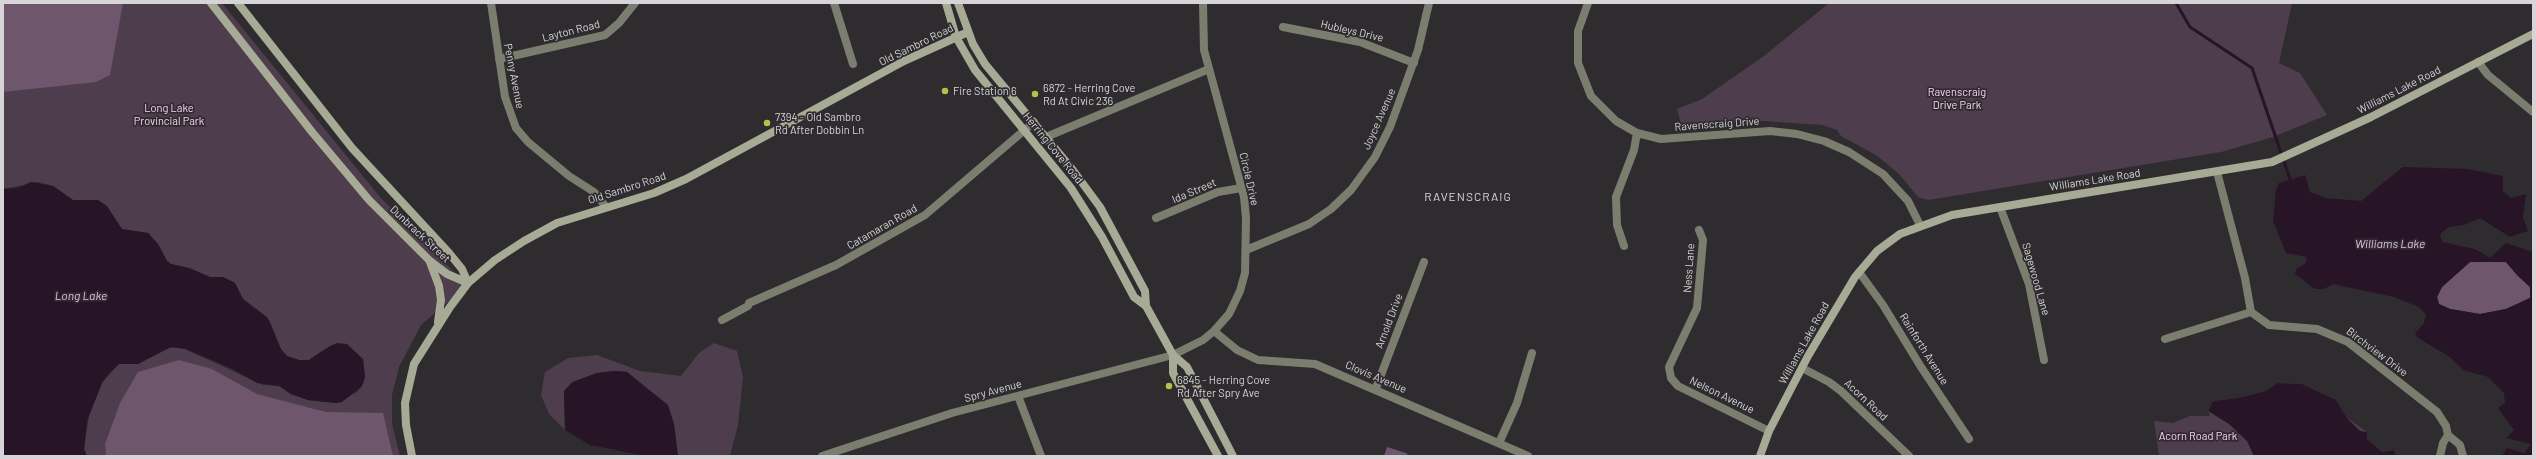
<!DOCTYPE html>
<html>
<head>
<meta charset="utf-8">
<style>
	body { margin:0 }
	#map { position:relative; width:2536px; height:459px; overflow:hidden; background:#2f2c2f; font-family:Barlow,sans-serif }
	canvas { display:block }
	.frame { position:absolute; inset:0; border:4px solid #d6d4d6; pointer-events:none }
</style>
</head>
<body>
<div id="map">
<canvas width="2536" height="459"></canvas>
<div class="frame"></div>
</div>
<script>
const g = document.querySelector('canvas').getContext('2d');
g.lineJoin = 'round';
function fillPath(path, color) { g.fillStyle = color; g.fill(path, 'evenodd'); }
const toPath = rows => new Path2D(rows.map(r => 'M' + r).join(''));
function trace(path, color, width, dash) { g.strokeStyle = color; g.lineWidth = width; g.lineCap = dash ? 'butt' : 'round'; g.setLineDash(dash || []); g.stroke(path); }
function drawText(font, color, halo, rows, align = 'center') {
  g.font = font + ' Barlow,sans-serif'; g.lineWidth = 3.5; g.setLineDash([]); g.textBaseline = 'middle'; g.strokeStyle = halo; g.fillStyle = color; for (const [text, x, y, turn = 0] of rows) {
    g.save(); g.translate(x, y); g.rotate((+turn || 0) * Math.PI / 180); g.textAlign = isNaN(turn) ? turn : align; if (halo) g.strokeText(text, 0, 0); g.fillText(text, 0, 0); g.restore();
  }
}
fillPath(toPath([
	[3,3,222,3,380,197,467,285,421,325,399,367,392,395,392,424,400,456,87,456,84,449,89,415,102,383,119,364,138,364,166,348,181,347,263,385,279,386,291,394,308,400,336,403,357,392,362,386,365,377,363,359,325,349,309,360,299,360,287,356,281,350,270,321,243,299,235,283,223,277,210,277,189,268,171,264,167,261,158,244,148,233,122,229,98,200,73,200,53,186,38,182,3,189],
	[1829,3,2292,3,2279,63,2300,73,2327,115,2273,137,2221,152,1928,200,1918,197,1899,174,1876,155,1841,136,1837,130,1822,125,1763,121,1682,128,1677,109,1702,99,1764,56],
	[714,343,737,351,743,377,738,425,730,456,678,456,674,424,638,381,627,372,615,371,597,373,572,382,564,391,565,430,549,414,541,395,545,372,568,358,597,355,640,371,681,376,699,353],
	[2277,383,2302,384,2336,400,2347,418,2367,432,2367,439,2382,452,2394,450,2396,456,2159,456,2154,421,2173,423,2190,416,2210,416,2208,411,2213,401,2238,398,2266,391]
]), '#4e3d4d');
fillPath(toPath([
	[3,3,123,3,110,75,96,82,3,92],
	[2470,262,2506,262,2517,275,2530,287,2530,298,2506,309,2480,314,2450,309,2439,304,2437,297,2442,287],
	[179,360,212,369,257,394,326,412,383,413,393,456,106,456,105,444,120,403,138,372],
	[1387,447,1406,453,1409,456,1384,456]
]), '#6e566d');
fillPath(toPath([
	[2403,167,2468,169,2503,176,2503,191,2511,198,2526,194,2523,217,2528,231,2510,237,2480,218,2464,225,2449,227,2440,234,2442,242,2475,249,2490,258,2506,243,2533,252,2533,456,2502,456,2507,448,2524,453,2531,444,2506,438,2514,430,2498,408,2505,403,2504,393,2488,377,2463,370,2450,357,2418,338,2415,334,2424,323,2426,315,2419,307,2394,297,2333,284,2324,289,2315,289,2295,274,2297,268,2305,264,2307,257,2286,253,2273,221,2276,190,2279,183,2305,175,2310,192,2326,198,2361,201],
	[2470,262,2506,262,2517,275,2530,287,2530,298,2506,309,2480,314,2450,309,2439,304,2437,297,2442,287],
	[31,182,53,186,73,200,98,200,107,206,122,229,148,233,158,244,167,261,171,264,189,268,210,277,223,277,235,283,243,299,267,317,281,349,287,356,299,360,309,360,330,346,337,343,347,344,363,359,365,377,362,386,342,402,336,403,308,400,291,394,279,386,257,383,231,368,185,349,171,347,138,364,119,364,108,374,102,383,87,421,84,449,87,456,3,456,3,189,18,188],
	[615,371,627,372,668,405,674,424,678,456,646,456,590,445,565,430,564,391,573,382,597,373],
	[2277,383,2302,384,2336,400,2347,418,2360,431,2367,432,2367,439,2382,452,2394,450,2396,456,2254,456,2247,441,2229,424,2208,411,2213,401,2238,398,2266,391]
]), '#271427');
trace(toPath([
	[2176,3,2190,27,2252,68,2290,179]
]), '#271427', 3);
trace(toPath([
	[491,3,505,97,516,128,528,142,569,176,594,192,606,207],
	[834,3,853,64],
	[1588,3,1578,31,1578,63,1591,96,1616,121,1637,133,1661,139,1770,131,1797,134,1824,141,1849,152,1883,174,1908,201,1920,225],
	[1283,27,1360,42,1414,63],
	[499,59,605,35,619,23,635,3],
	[2478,62,2488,75,2533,112],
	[1046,137,1209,69],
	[2217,172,2245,278,2251,312,2269,325,2317,329,2348,342,2437,412,2446,426,2448,435,2460,445,2463,456],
	[2000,207,2029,284,2044,360],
	[1156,218,1218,192,1241,188],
	[1699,230,1703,240,1697,308,1669,367,1671,378,1678,386,1769,431],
	[1624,246,1617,225,1616,197,1634,150,1637,133],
	[1246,250,1309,224,1331,209,1351,190,1375,157,1390,127,1418,50,1429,3],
	[1859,272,1883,305,1921,367,1969,439],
	[722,320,748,306,749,303,836,265,925,215,1034,122],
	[1214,331,1237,350,1258,360,1315,364,1528,456],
	[2165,339,2251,312],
	[1802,368,1829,382,1841,391,1909,456],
	[1376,388,1424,262],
	[1018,396,1041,456],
	[1499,443,1517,403,1532,353],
	[822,456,952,413,1173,355,1203,340,1214,331,1229,314,1240,291,1245,273,1246,218,1244,197,1204,50,1203,3],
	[2440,456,2443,443,2448,435]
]), '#7b7d6f', 8);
trace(toPath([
	[211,3,312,132,369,200,430,261,447,274,468,283],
	[238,3,352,148,449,253,462,269,468,283],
	[946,3,956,37,975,70,1071,188,1102,237,1134,297,1146,306],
	[958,3,973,44,985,64,1072,169,1100,207,1145,291,1146,306,1173,355,1187,367,1233,456],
	[430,262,439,286,441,300,438,322],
	[1173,355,1173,373,1218,456],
	[412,456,406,425,405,403,414,364,450,307,468,283,495,260,524,241,557,223,654,193,686,179,904,61,968,32],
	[1760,456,1769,431,1808,356,1855,277,1877,251,1900,234,1952,215,2272,162,2371,117,2533,34]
]), '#a7aa94', 8);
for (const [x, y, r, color] of [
	[945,91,4,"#b7c148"],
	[1035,94,4,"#b7c148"],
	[767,123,4,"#b7c148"],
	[1169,386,4,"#b7c148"]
]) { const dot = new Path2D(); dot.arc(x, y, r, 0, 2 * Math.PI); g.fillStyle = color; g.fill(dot); trace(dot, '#2f2c2f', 1.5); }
drawText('11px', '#d6d4d6', '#2f2c2f', [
	["Layton Road",571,31,-14],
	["Hubleys Drive",1352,31,13],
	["Old Sambro Road",916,45,-26],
	["Penny Avenue",514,76,79],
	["Williams Lake Road",2399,90,-27],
	["Joyce Avenue",1379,119,-66],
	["Ravenscraig Drive",1717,124,-4],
	["Herring Cove Road",1053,148,51],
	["Circle Drive",1249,179,77],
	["Williams Lake Road",2095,180,-9],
	["Old Sambro Road",627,188,-18],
	["Ida Street",1194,191,-23],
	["Catamaran Road",882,227,-30],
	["Dunbrack Street",420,234,43],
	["Ness Lane",1689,268,-86],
	["Sagewood Lane",2036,279,74],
	["Arnold Drive",1389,321,-69],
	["Williams Lake Road",1804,343,-61],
	["Rainforth Avenue",1924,349,58],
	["Birchview Drive",2377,352,37],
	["Clovis Avenue",1376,377,23],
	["Spry Avenue",993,391,-15],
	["Nelson Avenue",1722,395,26],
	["Acorn Road",1866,400,43]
]);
drawText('11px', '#d6d4d6', '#2f2c2f', [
	["6872 - Herring Cove",1043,88],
	["Rd At Civic 236",1043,101],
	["Fire Station 6",953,91],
	["7394 - Old Sambro",775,117],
	["Rd After Dobbin Ln",775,130],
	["6845 - Herring Cove",1177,380],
	["Rd After Spry Ave",1177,393]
], 'left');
drawText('11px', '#fed0fc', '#2f2c2f', [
	["Ravenscraig",1957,92],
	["Drive Park",1957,105],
	["Long Lake",169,108],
	["Provincial Park",169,121],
	["Acorn Road Park",2198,436]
]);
g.letterSpacing = '1px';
drawText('12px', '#d6d4d6', '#2f2c2f', [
	["RAVENSCRAIG",1468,197]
]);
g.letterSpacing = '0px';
drawText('italic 12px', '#e9bce7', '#2f2c2f', [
	["Williams Lake",2390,244],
	["Long Lake",81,296]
]);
</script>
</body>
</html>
